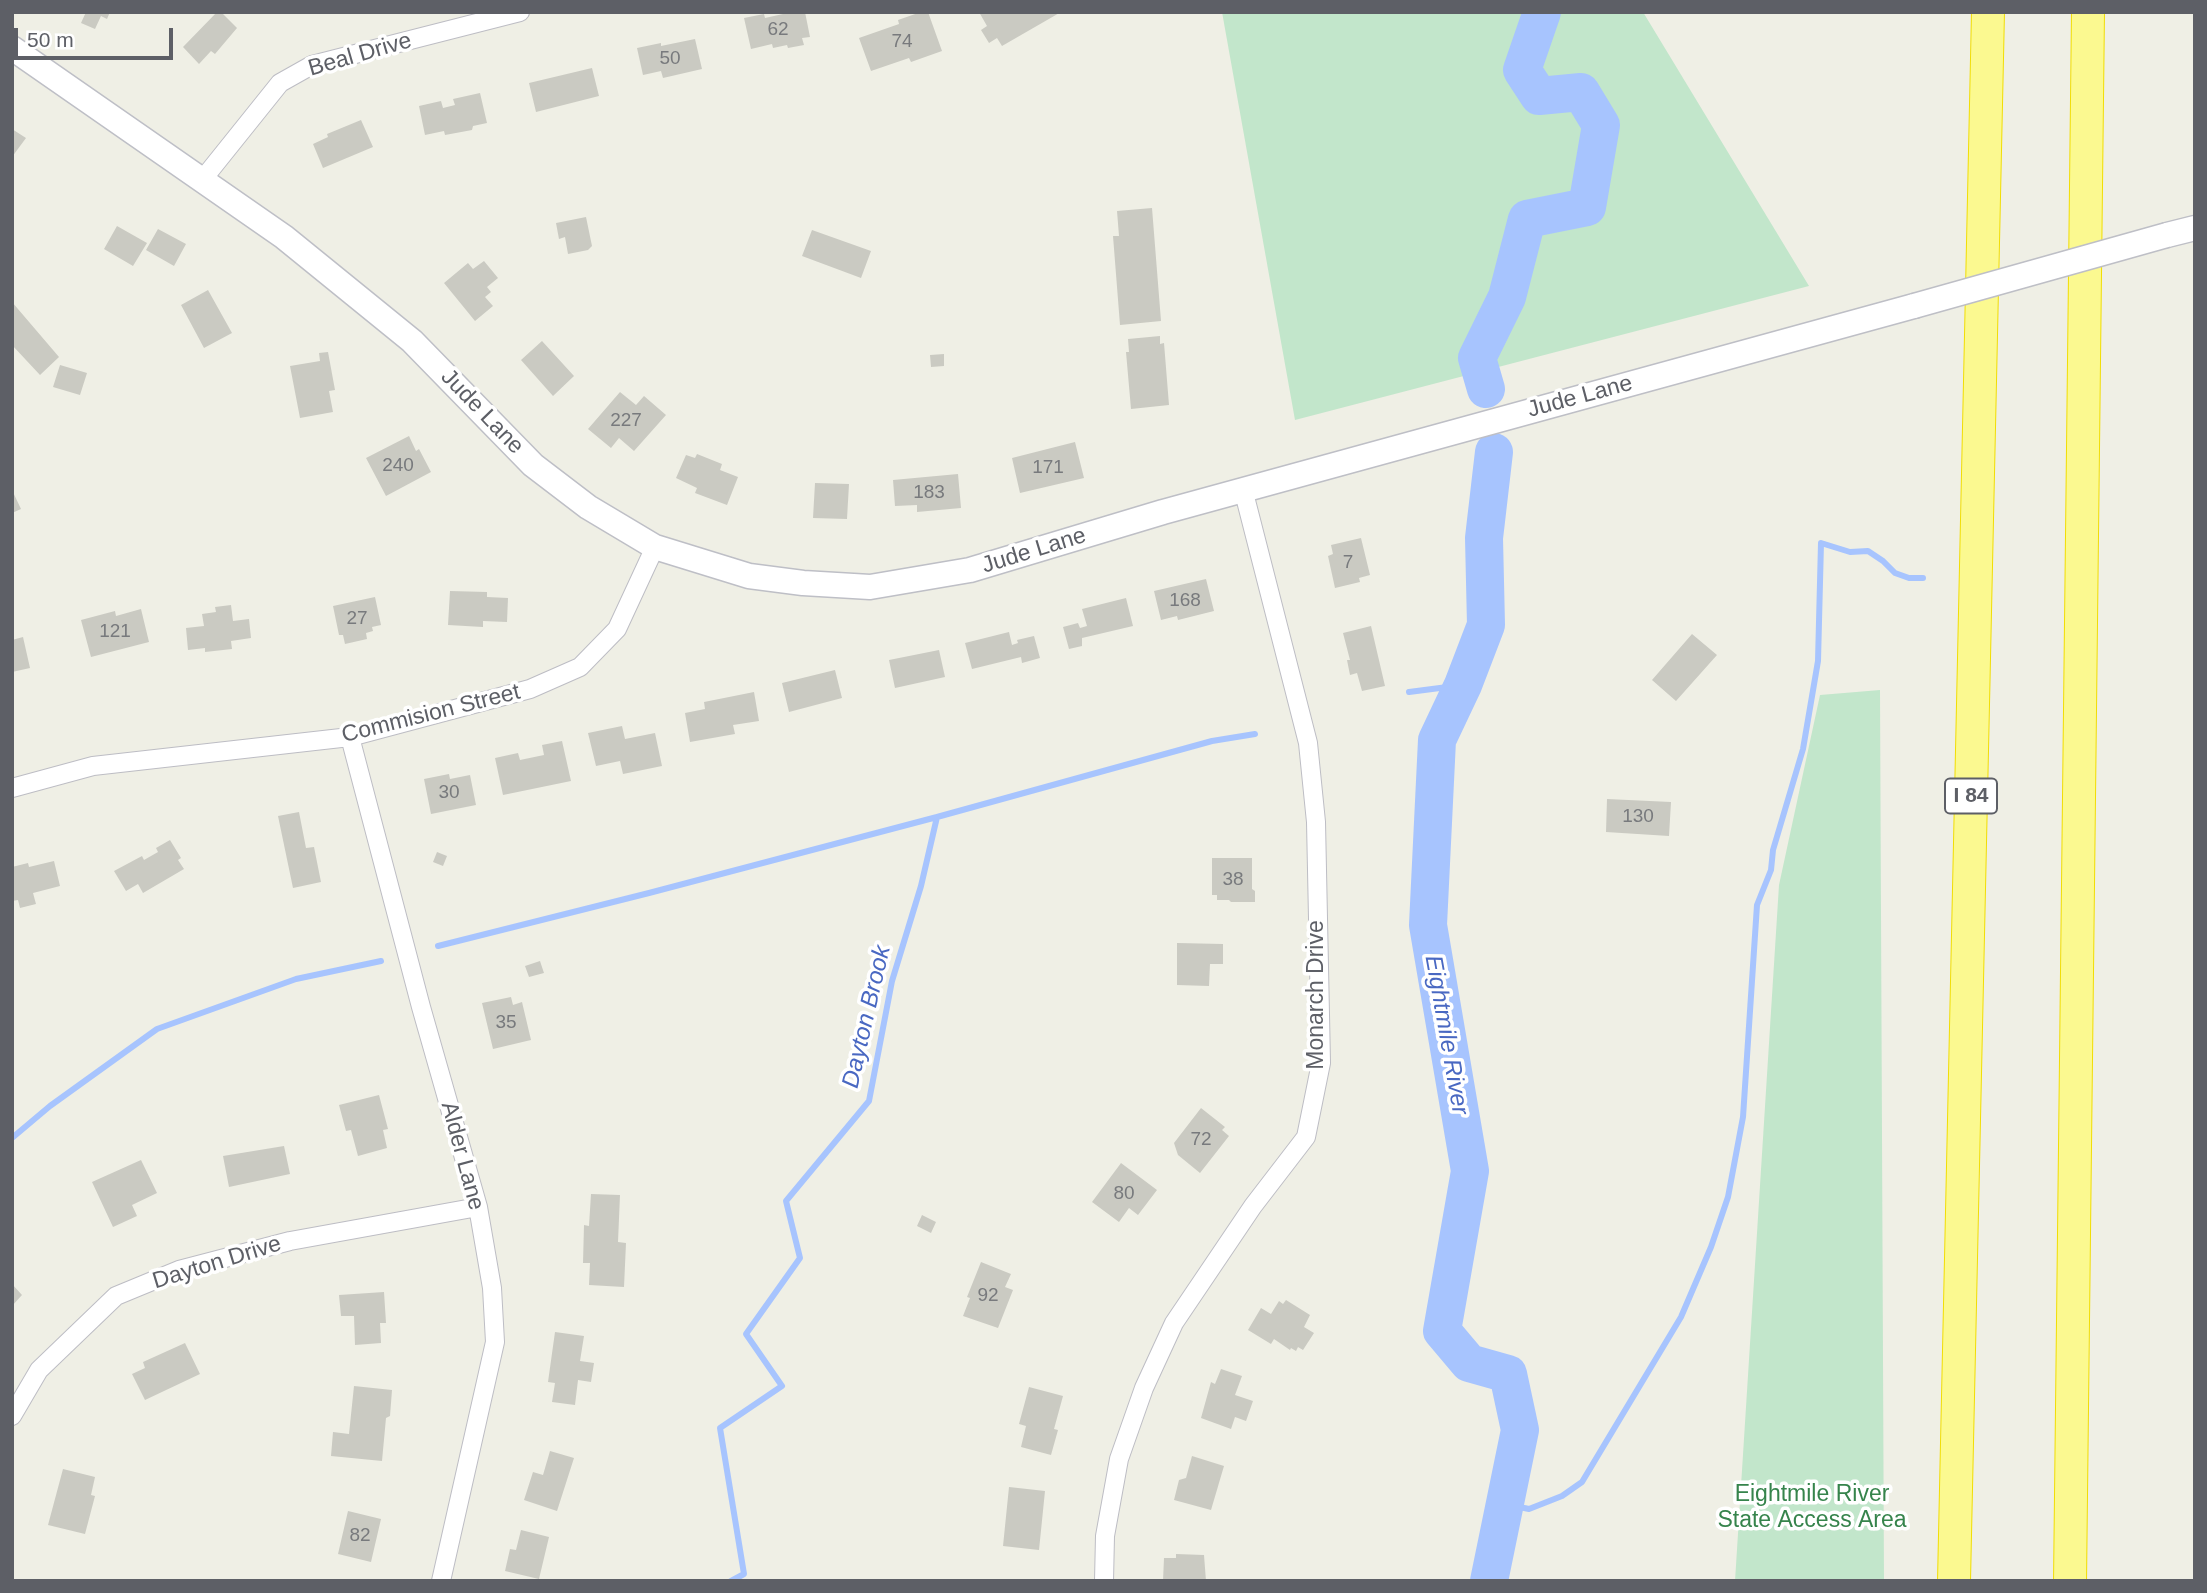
<!DOCTYPE html>
<html>
<head>
<meta charset="utf-8">
<style>
	body { margin:0 }
	#map { position:relative; width:2207px; height:1593px; overflow:hidden; background:#efefe5; font-family:Helvetica,sans-serif }
	canvas { display:block }
	.frame { position:absolute; inset:0; border:14px solid #5d5f66; pointer-events:none }
	.scale { position:absolute; left:14px; top:28px; width:159px; height:32px; box-sizing:border-box; border:4px solid #5d5f66; border-top:0; padding-left:9px; font-size:21px; line-height:24px; white-space:nowrap; color:#5d5f66; -webkit-text-stroke:5px #fff; paint-order:stroke }
</style>
</head>
<body>
<div id="map">
<canvas width="2207" height="1593"></canvas>
<div class="frame"></div>
<div class="scale">50 m</div>
</div>
<script>
const g = document.querySelector('canvas').getContext('2d');
g.lineJoin = 'round';
function fillPath(path, color) { g.fillStyle = color; g.fill(path, 'evenodd'); }
const toPath = rows => new Path2D(rows.map(r => 'M' + r).join(''));
function trace(path, color, width, dash) { g.strokeStyle = color; g.lineWidth = width; g.lineCap = dash ? 'butt' : 'round'; g.setLineDash(dash || []); g.stroke(path); }
function drawText(font, color, halo, rows, align = 'center') {
  g.font = font + ' Helvetica,sans-serif'; g.lineWidth = 7; g.setLineDash([]); g.textBaseline = 'middle'; g.strokeStyle = halo; g.fillStyle = color; for (const [text, x, y, turn = 0] of rows) {
    g.save(); g.translate(x, y); g.rotate((+turn || 0) * Math.PI / 180); g.textAlign = isNaN(turn) ? turn : align; if (halo) g.strokeText(text, 0, 0); g.fillText(text, 0, 0); g.restore();
  }
}
fillPath(toPath([
	[1222,12,1643,12,1809,286,1295,420],
	[1880,690,1884,1581,1735,1581,1779,885,1820,695]
]), '#c2e6cb');
trace(toPath([
	[1409,692,1463,685],
	[438,946,649,893,937,817],
	[12,1138,50,1106,157,1029,296,979,381,961],
	[1505,1504,1529,1509,1562,1496,1582,1482,1681,1317,1711,1247,1728,1197,1743,1117,1757,905,1771,870,1773,850,1803,749,1818,661,1821,543,1850,552,1868,551,1883,561,1895,573,1909,578,1923,578],
	[731,1581,744,1574,720,1428,782,1386,746,1334,800,1258,786,1201,869,1101,892,981,921,886,937,817,1212,741,1255,734]
]), '#a7c4fe', 6);
trace(toPath([
	[1486,389,1477,358,1507,297,1527,219,1587,207,1601,125,1581,92,1539,96,1522,70,1542,12],
	[1489,1581,1520,1430,1508,1374,1469,1363,1442,1331,1470,1171,1428,925,1437,740,1463,685,1486,625,1484,538,1494,452]
]), '#a7c4fe', 38);
fillPath(toPath([
	[86,12,110,12,107,19,101,16,95,29,81,23],
	[217,12,221,12,237,28,215,54,211,51,199,64,183,47],
	[792,12,805,12,810,37,802,38,804,45,788,48,787,45,773,48,772,44,751,49,744,18,764,14,765,18],
	[921,12,928,12,942,51,911,62,909,58,871,71,859,38,899,24,898,20],
	[979,12,1061,12,1002,46,997,38,989,43,981,30,987,26],
	[695,39,702,69,663,78,661,71,643,75,637,48,661,43,661,46],
	[592,68,599,96,536,112,529,83],
	[480,93,487,123,473,126,472,130,445,135,444,131,425,135,419,106,441,101,443,108,455,105,453,99],
	[361,120,373,147,323,168,313,144,328,137,327,134],
	[12,129,26,138,12,157],
	[1152,208,1161,321,1120,325,1113,236,1119,236,1117,211],
	[586,217,592,246,588,250,568,254,565,237,559,239,556,223],
	[117,226,147,243,133,266,104,249],
	[158,229,186,244,174,266,146,250],
	[812,230,871,251,861,278,802,256],
	[484,261,498,278,487,287,491,292,485,297,493,306,475,321,444,283,468,263,473,269],
	[208,290,232,333,204,348,181,305],
	[12,302,59,357,40,375,12,345],
	[1160,336,1160,344,1164,343,1169,405,1131,409,1126,352,1129,352,1128,339],
	[542,341,574,376,553,396,521,360],
	[328,352,335,390,329,391,333,412,300,418,290,366,320,361,319,353],
	[944,354,944,366,931,367,930,355],
	[60,365,87,373,80,395,53,387],
	[620,392,636,405,644,396,666,415,634,451,619,438,611,448,588,429],
	[409,436,416,451,419,449,431,472,386,496,366,458],
	[1075,442,1084,478,1020,493,1012,458],
	[697,454,722,464,720,470,738,477,727,505,695,493,697,488,676,478,686,455,695,458],
	[958,474,961,508,917,512,917,505,895,506,893,480],
	[815,483,849,484,847,519,813,518],
	[12,490,21,509,12,513],
	[1361,538,1370,575,1359,578,1360,582,1335,588,1328,556,1333,554,1331,545],
	[1206,579,1214,611,1178,620,1177,616,1161,620,1154,591],
	[450,591,487,592,487,597,508,598,507,622,483,621,483,627,448,625],
	[375,597,381,625,372,627,373,631,366,633,367,639,345,644,343,635,339,635,333,606],
	[1126,598,1133,626,1082,638,1082,646,1069,649,1063,627,1078,623,1080,628,1087,626,1082,609],
	[231,605,233,621,249,619,251,638,231,641,232,649,205,652,205,648,188,650,186,628,204,626,202,614,216,612,215,607],
	[141,609,149,642,91,657,81,620,115,611,116,616],
	[1371,626,1385,686,1362,691,1357,673,1350,675,1347,660,1350,660,1343,633],
	[1009,632,1012,645,1018,643,1017,640,1034,636,1040,658,1022,663,1021,657,972,669,965,643],
	[1692,634,1717,655,1676,701,1652,680],
	[23,637,30,668,12,672,12,640],
	[939,650,945,677,895,688,889,660],
	[835,670,842,698,789,712,782,683],
	[754,692,759,721,733,725,735,734,690,742,685,713,705,709,704,702],
	[622,726,625,739,655,733,662,766,623,774,620,761,596,766,588,733],
	[562,741,571,781,503,795,495,758,518,753,520,760,544,755,542,745],
	[449,774,450,779,470,775,476,805,431,814,424,779],
	[1607,799,1671,802,1669,836,1606,832],
	[299,812,306,848,314,847,321,882,293,888,278,816],
	[170,840,181,858,178,860,184,869,143,893,138,884,126,891,114,871,142,856,144,860,158,852,156,848],
	[437,852,447,856,443,866,433,862],
	[1212,858,1252,858,1252,889,1255,891,1255,902,1231,902,1229,900,1217,900,1217,895,1212,895],
	[54,861,60,886,33,893,36,904,20,908,18,900,12,901,12,867,28,863,29,867],
	[1177,943,1223,944,1223,964,1210,964,1209,986,1177,985],
	[540,961,544,973,529,977,525,966],
	[511,997,513,1005,522,1002,531,1040,493,1049,482,1003],
	[379,1095,388,1129,383,1130,387,1148,358,1156,351,1130,346,1131,339,1105],
	[1201,1108,1225,1127,1222,1130,1229,1136,1200,1173,1178,1155,1174,1143],
	[284,1146,290,1174,229,1187,223,1156],
	[141,1160,157,1193,132,1205,137,1216,113,1227,92,1182],
	[1121,1163,1157,1190,1138,1215,1129,1208,1119,1222,1092,1202],
	[591,1194,620,1195,618,1242,626,1243,624,1287,589,1285,590,1263,583,1263,584,1225,589,1226],
	[922,1215,936,1222,931,1233,917,1226],
	[981,1262,1011,1274,1005,1287,1013,1290,998,1328,963,1316,970,1298,967,1297],
	[12,1284,22,1295,12,1306],
	[384,1292,386,1323,380,1323,381,1343,355,1345,354,1316,341,1316,339,1295],
	[1286,1300,1310,1315,1304,1327,1314,1333,1303,1350,1298,1347,1296,1351,1291,1348,1290,1350,1274,1339,1271,1344,1248,1330,1261,1308,1271,1314,1279,1301,1283,1304],
	[555,1332,584,1336,580,1361,594,1363,591,1382,578,1380,575,1405,552,1402,555,1383,548,1382],
	[185,1343,200,1374,145,1400,132,1374,145,1368,143,1362],
	[1221,1369,1242,1376,1235,1395,1253,1401,1246,1421,1235,1417,1231,1429,1201,1418,1211,1382,1215,1384],
	[354,1386,392,1390,390,1416,386,1418,382,1461,331,1456,333,1432,349,1434],
	[1029,1387,1063,1396,1054,1429,1058,1430,1051,1455,1021,1447,1026,1426,1019,1424],
	[550,1451,574,1458,557,1511,524,1500,533,1472,543,1475],
	[1192,1456,1224,1466,1211,1510,1174,1500,1179,1480,1186,1478],
	[63,1469,95,1477,91,1495,95,1496,85,1534,48,1525],
	[1009,1487,1045,1491,1039,1550,1003,1546],
	[348,1511,381,1519,371,1562,338,1554],
	[521,1530,549,1537,539,1579,505,1571,510,1549,516,1550],
	[1176,1554,1204,1555,1206,1581,1163,1581,1164,1558,1176,1558]
]), '#cacac2');
const street = toPath([
	[203,179,280,83,312,65,520,12],
	[350,737,421,1007,478,1207,492,1288,495,1342,441,1581],
	[12,788,93,766,350,737,530,689,580,667,617,629,655,547],
	[12,1416,39,1370,116,1296,179,1270,290,1241,478,1207],
	[1104,1581,1105,1536,1119,1459,1144,1388,1174,1323,1253,1206,1306,1137,1321,1063,1316,822,1308,743,1243,489]
]);
const secondary = toPath([
	[12,48,284,237,412,341,533,465,588,507,655,547,749,576,803,583,870,587,970,570,1163,512,1914,306],
	[2167,235,2195,228]
]);
const highway = toPath([
	[1954,1581,1988,12],
	[2070,1581,2088,12]
]);
trace(street, '#bdbdc4', 20);
trace(secondary, '#bebfc6', 27);
trace(highway, '#f1dd04', 34);
trace(street, '#fff', 18);
trace(secondary, '#fff', 24);
trace(highway, '#fbf990', 32);
const secondaryBridge = toPath([
	[1914,306,2167,235]
]);
trace(secondaryBridge, '#bebfc6', 27, []);
trace(secondaryBridge, '#fff', 24);
drawText('19px', '#787a7d', null, [
	["62",778,30],
	["74",902,42],
	["50",670,59],
	["227",626,421],
	["240",398,466],
	["171",1048,468],
	["183",929,493],
	["7",1348,563],
	["168",1185,601],
	["27",357,619],
	["121",115,632],
	["30",449,793],
	["130",1638,817],
	["38",1233,880],
	["35",506,1023],
	["72",1201,1140],
	["80",1124,1194],
	["92",988,1296],
	["82",360,1536]
]);
for (const [x, y, w] of [
	[1971,796,52]
]) { const box = new Path2D(); box.roundRect(x - w / 2, y - 17.5, w, 35, 5); g.fillStyle = '#fff'; g.fill(box); trace(box, '#5d5f66', 2); }
drawText('bold 21px', '#5d5f66', null, [
	["I 84",1971,796]
]);
drawText('23px', '#5d5f66', '#fff', [
	["Beal Drive",360,55,-16],
	["Jude Lane",1580,397,-15],
	["Jude Lane",482,412,46],
	["Jude Lane",1034,551,-17],
	["Commision Street",431,714,-14],
	["Monarch Drive",1317,995,-90],
	["Alder Lane",462,1156,75],
	["Dayton Drive",217,1263,-17]
]);
drawText('23px', '#36844c', '#fff', [
	["Eightmile River",1812,1495],
	["State Access Area",1812,1521]
]);
drawText('italic 24px', '#4968c2', '#fff', [
	["Dayton Brook",867,1017,-77],
	["Eightmile River",1446,1035,80]
]);
</script>
</body>
</html>
